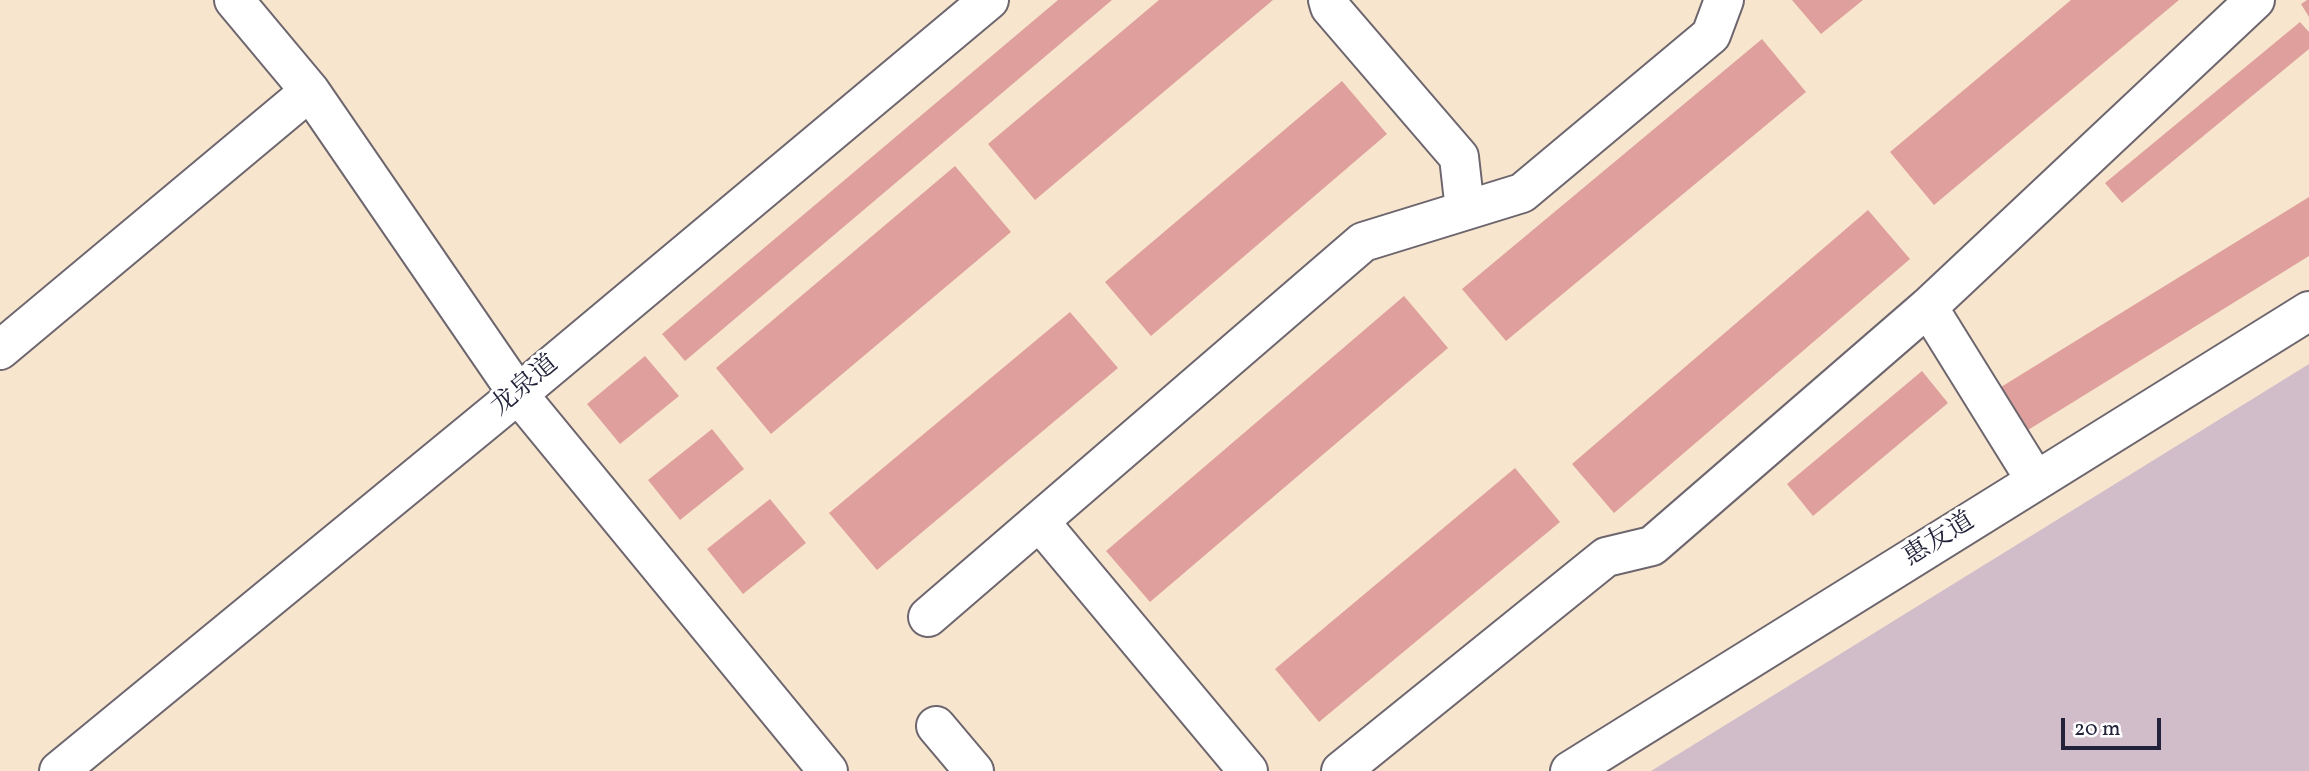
<!DOCTYPE html>
<html>
<head>
<meta charset="utf-8">
<style>
	body { margin:0 }
	#map { position:relative; width:2309px; height:771px; overflow:hidden; background:#f7e5ce; font-family:Vollkorn,serif }
	canvas { display:block }
	.scale { position:absolute; left:2061px; top:718px; width:100px; height:32px; box-sizing:border-box; border:4px solid #22223b; border-top:0; padding-left:9px; font-size:21px; line-height:24px; white-space:nowrap; color:#22223b; -webkit-text-stroke:5px #fff; paint-order:stroke }
</style>
</head>
<body>
<div id="map">
<canvas width="2309" height="771"></canvas>
<div class="scale">20 m</div>
</div>
<script>
const g = document.querySelector('canvas').getContext('2d');
g.lineJoin = 'round';
function fillPath(path, color) { g.fillStyle = color; g.fill(path, 'evenodd'); }
const toPath = rows => new Path2D(rows.map(r => 'M' + r).join(''));
function trace(path, color, width, dash) { g.strokeStyle = color; g.lineWidth = width; g.lineCap = dash ? 'butt' : 'round'; g.setLineDash(dash || []); g.stroke(path); }
function drawText(font, color, halo, rows, align = 'center') {
  g.font = font + ' Vollkorn,"Noto Serif SC",serif'; g.lineWidth = 6; g.setLineDash([]); g.textBaseline = 'middle'; g.strokeStyle = halo; g.fillStyle = color; for (const [text, x, y, turn = 0] of rows) {
    g.save(); g.translate(x, y); g.rotate((+turn || 0) * Math.PI / 180); g.textAlign = isNaN(turn) ? turn : align; if (halo) g.strokeText(text, 0, 0); g.fillText(text, 0, 0); g.restore();
  }
}
fillPath(toPath([
	[2309,364,2309,771,1651,771]
]), '#d1bdca');
fillPath(toPath([
	[1058,0,1112,0,685,361,662,334],
	[1159,0,1273,0,1035,200,988,144],
	[1792,0,1863,0,1821,34],
	[2071,0,2179,0,1934,205,1890,152],
	[2307,0,2309,0,2309,17,2301,4],
	[2300,22,2309,32,2309,49,2122,203,2105,183],
	[1762,39,1806,92,1506,341,1462,289],
	[1342,81,1387,134,1151,336,1105,282],
	[955,166,1011,232,771,434,716,368],
	[2309,197,2309,256,2028,430,2001,387],
	[1868,210,1910,259,1614,513,1572,464],
	[1404,296,1448,348,1150,602,1106,551],
	[1070,312,1118,368,877,570,829,513],
	[645,356,679,396,620,444,587,404],
	[1922,371,1948,403,1813,516,1787,484],
	[712,429,744,469,680,520,648,480],
	[1515,468,1560,522,1319,722,1275,669],
	[770,499,806,543,743,594,707,549]
]), '#dfa09d');
const minor = toPath([
	[234,0,310,91,518,394,828,771],
	[1328,0,1330,7,1459,157,1465,210],
	[1928,307,2036,481],
	[0,350,310,91],
	[1039,521,1248,771],
	[928,617,1363,242,1522,193,1711,35,1724,0],
	[936,726,974,771],
	[59,771,518,394,989,0],
	[1341,771,1606,557,1652,546,1928,307,2255,0],
	[1570,771,2309,311]
]);
trace(minor, '#6d666e', 42);
trace(minor, '#fff', 38);
drawText('26px', '#22223b', '#fff', [
	["龙泉道",526,387,-40],
	["惠友道",1940,541,-32]
]);
</script>
</body>
</html>
